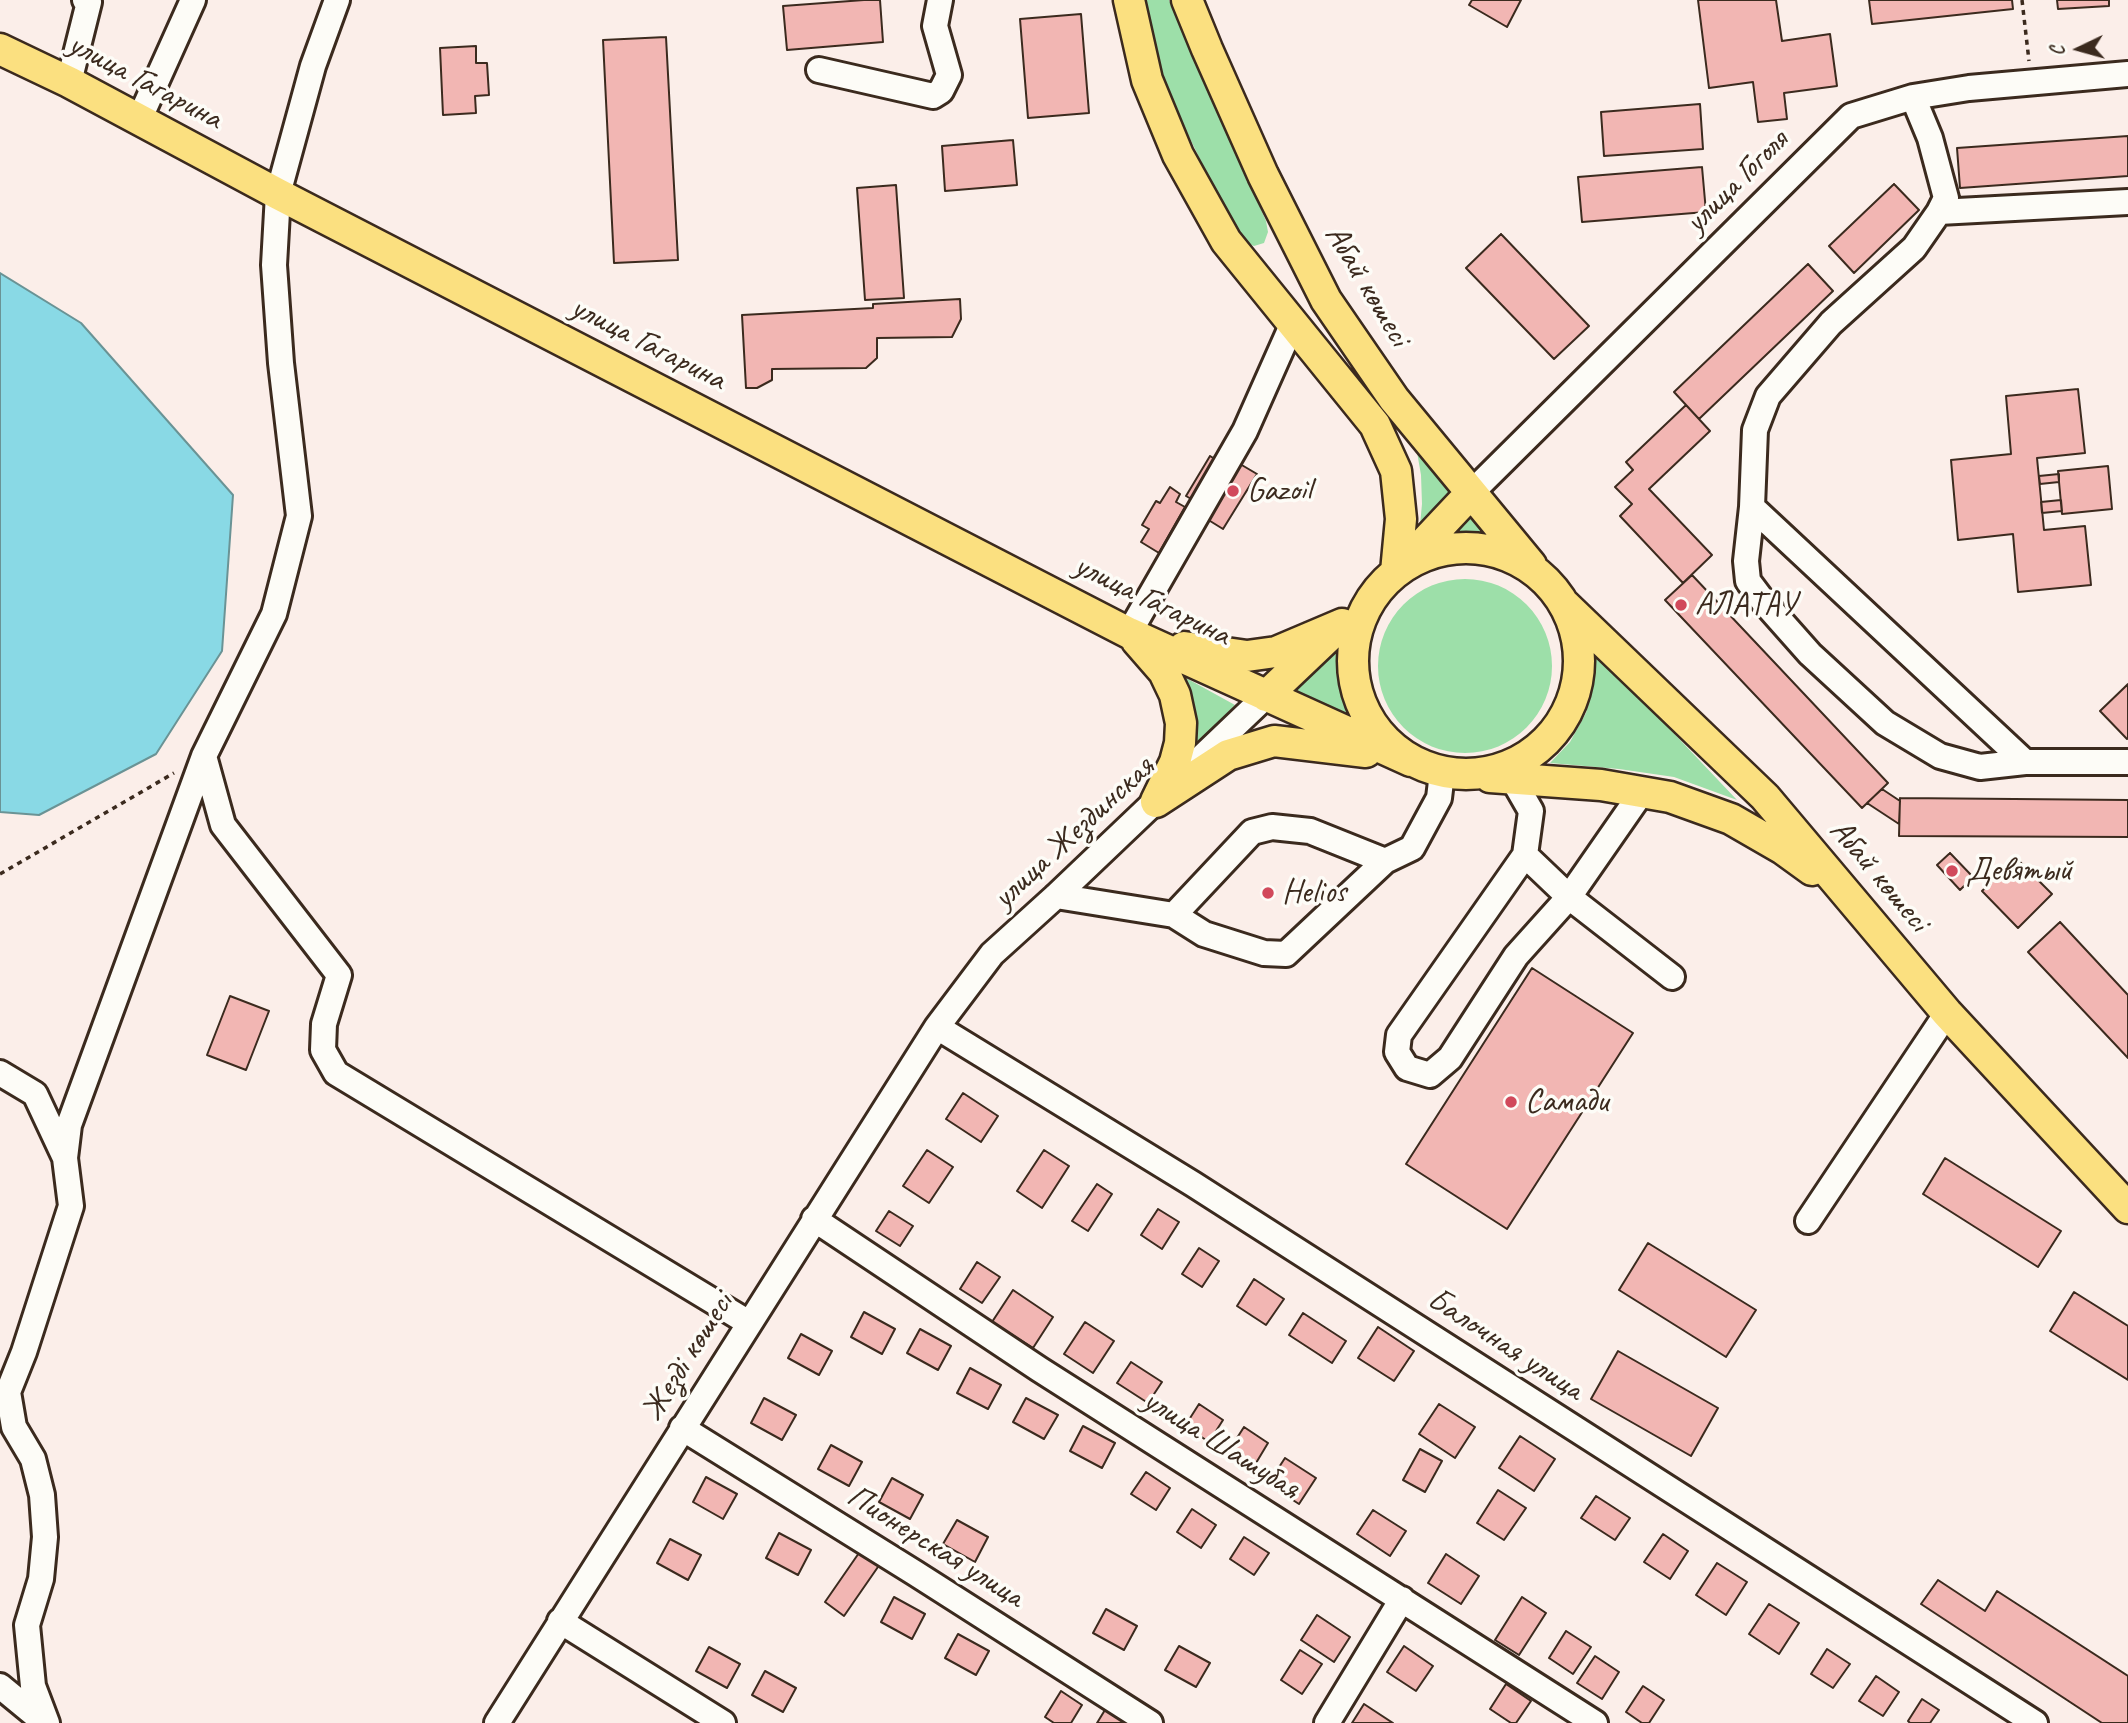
<!DOCTYPE html>
<html>
<head>
<meta charset="utf-8">
<style>
	body { margin:0 }
	#map { position:relative; width:2128px; height:1723px; overflow:hidden; background:#fbeee9; font-family:Caveat,sans-serif }
	canvas { display:block }
	.north { position:absolute; left:2044px; top:14px; width:70px; height:70px; -webkit-text-stroke:5px #fdfcf7; paint-order:stroke; rotate:265deg; font-size:19px; font-weight:700; line-height:28px; text-align:center; color:#3b2a1e }
	.north::after { content:''; display:block; margin:auto; width:24px; height:32px; background:#3b2a1e; clip-path:polygon(50% 0,100% 100%,50% 72%,0 100%) }
</style>
</head>
<body>
<div id="map">
<canvas width="2128" height="1723"></canvas>
<div class="north">С</div>
</div>
<script>
const g = document.querySelector('canvas').getContext('2d');
g.lineJoin = 'round';
function fillPath(path, color) { g.fillStyle = color; g.fill(path, 'evenodd'); }
const toPath = rows => new Path2D(rows.map(r => 'M' + r).join(''));
function trace(path, color, width, dash) { g.strokeStyle = color; g.lineWidth = width; g.lineCap = dash ? 'butt' : 'round'; g.setLineDash(dash || []); g.stroke(path); }
function drawText(font, color, halo, rows, align = 'center') {
  g.font = font + ' Caveat,sans-serif'; g.lineWidth = 7; g.setLineDash([]); g.textBaseline = 'middle'; g.strokeStyle = halo; g.fillStyle = color; for (const [text, x, y, turn = 0] of rows) {
    g.save(); g.translate(x, y); g.rotate((+turn || 0) * Math.PI / 180); g.textAlign = isNaN(turn) ? turn : align; if (halo) g.strokeText(text, 0, 0); g.fillText(text, 0, 0); g.restore();
  }
}
fillPath(toPath([
	[1143,0,1169,0,1266,221,1268,232,1264,243,1254,246,1245,242,1225,211,1182,122,1152,48],
	[1417,452,1453,492,1420,525,1422,504,1421,475],
	[1472,512,1503,548,1463,544,1440,547],
	'1378 666a87 87 0 1 1 174 0a87 87 0 1 1-174 0Z',
	[1342,637,1343,676,1347,703,1356,725,1289,692],
	[1593,648,1737,800,1674,777,1619,769,1550,763,1570,742,1586,713,1593,686],
	[1186,678,1235,705,1196,744,1192,697]
]), '#9ddfa9');
const water = toPath([
	[0,273,81,323,233,495,222,651,156,754,39,815,0,812,0,273]
]);
fillPath(water, '#89d9e5');
trace(water, '#6a9395', 2);
const building = toPath([
	[864,0,880,0,883,42,787,50,783,6,864,0],
	[1472,0,1521,0,1507,27,1469,5,1472,0],
	[1698,0,1776,0,1782,41,1830,34,1837,86,1784,93,1787,119,1758,122,1753,82,1709,88,1698,0],
	[1869,0,2012,0,2013,9,1872,24,1869,0],
	[2057,0,2109,0,2109,6,2058,9,2057,0],
	[1081,14,1089,113,1028,118,1020,19,1081,14],
	[666,37,678,260,614,263,603,40,666,37],
	[476,46,476,63,487,63,489,95,475,96,476,113,443,115,440,48,476,46],
	[1700,104,1703,149,1604,156,1601,112,1700,104],
	[2128,136,2128,176,1960,188,1957,148,2128,136],
	[1013,140,1017,185,945,191,942,146,1013,140],
	[1702,167,1706,212,1582,222,1578,177,1702,167],
	[1894,184,1919,210,1854,273,1829,246,1894,184],
	[896,185,904,298,865,300,857,188,896,185],
	[1501,234,1589,326,1554,359,1466,268,1501,234],
	[1808,264,1833,291,1699,419,1674,392,1808,264],
	[960,299,961,319,952,337,877,338,877,358,866,368,772,369,772,380,757,388,746,388,742,315,873,308,873,304,960,299],
	[2078,389,2085,453,2037,458,2044,530,2085,526,2091,585,2018,592,2013,534,1958,540,1951,460,2011,454,2006,396,2078,389],
	[1686,405,1710,431,1649,489,1712,555,1683,583,1620,516,1632,504,1615,487,1633,470,1626,462,1686,405],
	[1210,456,1231,469,1235,461,1257,474,1223,529,1202,516,1207,508,1186,496,1210,456],
	[2108,466,2112,509,2062,514,2058,471,2108,466],
	[2059,474,2059,482,2040,484,2039,476,2059,474],
	[1170,487,1180,494,1176,502,1185,507,1159,553,1141,542,1149,529,1142,525,1156,501,1160,503,1170,487],
	[2061,500,2062,511,2042,513,2041,502,2061,500],
	[1692,575,1888,783,1862,808,1665,600,1692,575],
	[2128,684,2128,738,2127,739,2100,711,2128,684],
	[1882,789,1900,801,1899,824,1867,803,1882,789],
	[1900,798,2128,800,2128,837,1899,836,1900,798],
	[1950,853,1973,877,1960,890,1937,865,1950,853],
	[2016,858,2052,894,2018,928,1982,891,2016,858],
	[2060,922,2128,995,2128,1058,2028,952,2060,922],
	[1532,968,1633,1033,1507,1229,1406,1164,1532,968],
	[230,996,269,1011,246,1070,207,1055,230,996],
	[963,1093,998,1116,981,1142,946,1119,963,1093],
	[927,1150,953,1167,929,1203,903,1186,927,1150],
	[1044,1150,1069,1166,1042,1208,1017,1191,1044,1150],
	[1945,1158,2061,1231,2038,1267,1923,1194,1945,1158],
	[1097,1184,1112,1194,1088,1231,1072,1221,1097,1184],
	[1158,1209,1179,1222,1162,1249,1141,1235,1158,1209],
	[889,1211,913,1226,900,1246,876,1231,889,1211],
	[1648,1243,1756,1310,1726,1357,1619,1290,1648,1243],
	[1199,1248,1219,1261,1202,1287,1182,1274,1199,1248],
	[977,1262,1000,1277,982,1303,960,1289,977,1262],
	[1254,1279,1284,1299,1266,1325,1237,1306,1254,1279],
	[1013,1290,1053,1317,1033,1348,992,1322,1013,1290],
	[2074,1292,2128,1326,2128,1380,2050,1331,2074,1292],
	[864,1312,895,1329,882,1354,851,1337,864,1312],
	[1303,1313,1346,1341,1332,1363,1289,1335,1303,1313],
	[1085,1322,1114,1341,1093,1373,1064,1354,1085,1322],
	[1378,1327,1414,1351,1394,1381,1358,1358,1378,1327],
	[920,1329,951,1346,938,1370,907,1353,920,1329],
	[801,1334,832,1351,819,1375,788,1358,801,1334],
	[1618,1351,1718,1408,1691,1456,1591,1399,1618,1351],
	[1131,1362,1162,1382,1148,1403,1117,1383,1131,1362],
	[970,1368,1001,1385,988,1409,957,1393,970,1368],
	[764,1398,796,1415,782,1440,751,1423,764,1398],
	[1026,1398,1058,1415,1044,1439,1013,1422,1026,1398],
	[1199,1404,1223,1420,1209,1442,1185,1426,1199,1404],
	[1439,1404,1475,1427,1455,1458,1419,1434,1439,1404],
	[1083,1426,1115,1443,1102,1468,1070,1451,1083,1426],
	[1244,1427,1268,1443,1253,1468,1228,1452,1244,1427],
	[1520,1436,1555,1459,1534,1491,1499,1468,1520,1436],
	[831,1445,862,1462,849,1486,818,1469,831,1445],
	[1420,1449,1442,1461,1425,1492,1403,1480,1420,1449],
	[1285,1458,1316,1478,1299,1504,1268,1484,1285,1458],
	[1146,1472,1170,1488,1156,1510,1131,1494,1146,1472],
	[706,1477,737,1494,723,1519,693,1502,706,1477],
	[892,1478,923,1495,910,1519,879,1502,892,1478],
	[1498,1490,1526,1508,1504,1540,1477,1523,1498,1490],
	[1596,1496,1630,1518,1615,1540,1581,1518,1596,1496],
	[1192,1509,1216,1525,1201,1548,1177,1532,1192,1509],
	[1373,1510,1406,1531,1390,1556,1357,1534,1373,1510],
	[957,1520,988,1537,975,1562,943,1544,957,1520],
	[779,1533,811,1550,798,1575,766,1558,779,1533],
	[1663,1534,1688,1551,1670,1579,1644,1562,1663,1534],
	[1244,1537,1269,1553,1254,1575,1230,1559,1244,1537],
	[670,1539,701,1555,688,1580,657,1563,670,1539],
	[861,1550,880,1564,844,1616,825,1602,861,1550],
	[1446,1554,1479,1576,1461,1604,1428,1583,1446,1554],
	[1717,1563,1747,1582,1726,1615,1696,1595,1717,1563],
	[1938,1580,1985,1611,1997,1591,2128,1676,2128,1723,2102,1723,1921,1604,1938,1580],
	[894,1597,925,1614,912,1639,881,1622,894,1597],
	[1522,1597,1546,1613,1519,1655,1495,1640,1522,1597],
	[1769,1604,1799,1623,1779,1654,1749,1634,1769,1604],
	[1106,1609,1137,1626,1124,1650,1093,1633,1106,1609],
	[1317,1615,1350,1637,1334,1662,1301,1640,1317,1615],
	[1566,1631,1591,1647,1573,1674,1549,1658,1566,1631],
	[958,1634,989,1651,976,1675,945,1658,958,1634],
	[1179,1646,1210,1663,1196,1687,1165,1670,1179,1646],
	[1404,1646,1433,1666,1416,1691,1387,1672,1404,1646],
	[709,1647,740,1664,727,1688,696,1671,709,1647],
	[1827,1649,1850,1664,1833,1688,1811,1674,1827,1649],
	[1300,1650,1322,1664,1302,1694,1281,1680,1300,1650],
	[1595,1656,1619,1672,1602,1699,1577,1683,1595,1656],
	[765,1671,796,1688,783,1712,752,1695,765,1671],
	[1876,1676,1899,1692,1883,1716,1859,1701,1876,1676],
	[1506,1684,1531,1701,1516,1723,1511,1723,1490,1709,1506,1684],
	[1643,1686,1664,1700,1649,1723,1642,1723,1626,1712,1643,1686],
	[1061,1691,1082,1705,1071,1723,1054,1723,1045,1717,1061,1691],
	[1922,1699,1939,1710,1930,1723,1910,1723,1908,1721,1922,1699],
	[1364,1704,1393,1723,1352,1723,1364,1704],
	[1108,1705,1130,1719,1127,1723,1097,1723,1108,1705]
]);
fillPath(building, '#f2b6b3');
trace(building, '#3b2a1e', 2);
const minor = toPath([
	[819,70,933,96,941,91,949,75,935,26,940,0],
	[69,82,89,2,85,0],
	[1913,97,1930,138,1946,198,1939,212,1914,248,1831,323,1768,396,1755,430,1752,507,1746,561,1748,581,1763,601,1810,654,1885,723,1940,756,1980,767,2025,762,2128,762],
	[139,120,193,0],
	[1939,212,2128,202],
	[1471,493,1851,116,1913,97,1969,88,2128,74],
	[1752,507,2025,762],
	[1129,633,1245,431,1293,323],
	[204,756,223,825,339,975,324,1024,323,1050,336,1073,749,1323],
	[1512,778,1531,811,1525,855,1399,1035,1397,1052,1407,1068,1430,1075,1450,1058,1516,956,1569,897,1642,792],
	[1525,855,1569,897,1672,977],
	[1056,896,1174,915,1204,934,1264,953,1286,954,1385,861,1412,848,1439,798,1442,773],
	[1174,915,1252,832,1272,827,1310,831,1385,861],
	[937,1027,1193,1184,2035,1723],
	[0,1073,35,1094,65,1158],
	[814,1219,1039,1369,1595,1723],
	[1808,1221,1947,1013],
	[682,1428,915,1573,1150,1723],
	[560,1621,723,1723],
	[0,1686,45,1723],
	[47,1723,33,1686,27,1625,41,1579,45,1537,42,1495,33,1459,14,1427,8,1392,24,1352,71,1206,65,1158,69,1125,204,756,274,614,299,516,281,363,274,265,278,194,313,66,337,0],
	[497,1723,937,1027,992,954,1056,896,1266,696],
	[1327,1723,1402,1599]
]);
const major = toPath([
	[1129,0,1147,80,1178,155,1226,241,1375,425,1396,471,1401,519,1396,572],
	[1187,0,1207,49,1263,175,1326,300,1394,399,1531,565],
	[0,49,69,82,278,194,1129,633,1411,761],
	'1353 661a113 113 0 1 1 226 0a113 113 0 1 1-226 0Z',
	[1406,562,1471,493],
	[1563,603,1765,797,1947,1013,2128,1208],
	[1137,641,1164,672,1175,695,1181,723,1180,743,1175,762,1156,801],
	[1184,647,1247,656,1276,652,1342,624],
	[1266,696,1327,638],
	[1490,777,1601,785,1670,797,1731,819,1783,849,1812,870],
	[1156,802,1228,755,1274,741,1366,752]
]);
trace(minor, '#3b2a1e', 30);
trace(major, '#3b2a1e', 35);
trace(toPath([
	[2022,0,2029,61],
	[0,874,174,773]
]), '#3b2a1e', 3.5, [5, 5]);
trace(minor, '#fdfcf7', 24);
trace(major, '#fbe080', 30);
for (const [x, y, r, color] of [
	[1233,491,7,"#d1495b"],
	[1681,605,7,"#d1495b"],
	[1952,871,7,"#d1495b"],
	[1268,893,7,"#d1495b"],
	[1511,1102,7,"#d1495b"]
]) { const dot = new Path2D(); dot.arc(x, y, r, 0, 2 * Math.PI); g.fillStyle = color; g.fill(dot); trace(dot, '#fdfcf7', 2.5); }
drawText('33px', '#3b2a1e', '#fdfcf7', [
	["улица Гагарина",145,82,28],
	["улица Гоголя",1737,182,-45],
	["Абай көшесі",1367,286,59],
	["улица Гагарина",648,344,27],
	["улица Гагарина",1152,601,26],
	["улица Жездинская",1074,833,-43],
	["Абай көшесі",1879,876,50],
	["Балочная улица",1505,1345,33],
	["Жезді көшесі",688,1357,-58],
	["улица Шашубая",1221,1445,32],
	["Пионерская улица",935,1547,32]
]);
drawText('33px', '#3b2a1e', '#fdfcf7', [
	["Gazoil",1247,491],
	["АЛАТАУ",1695,605],
	["Девятый",1966,871],
	["Helios",1282,893],
	["Самади",1525,1102]
], 'left');
</script>
</body>
</html>
